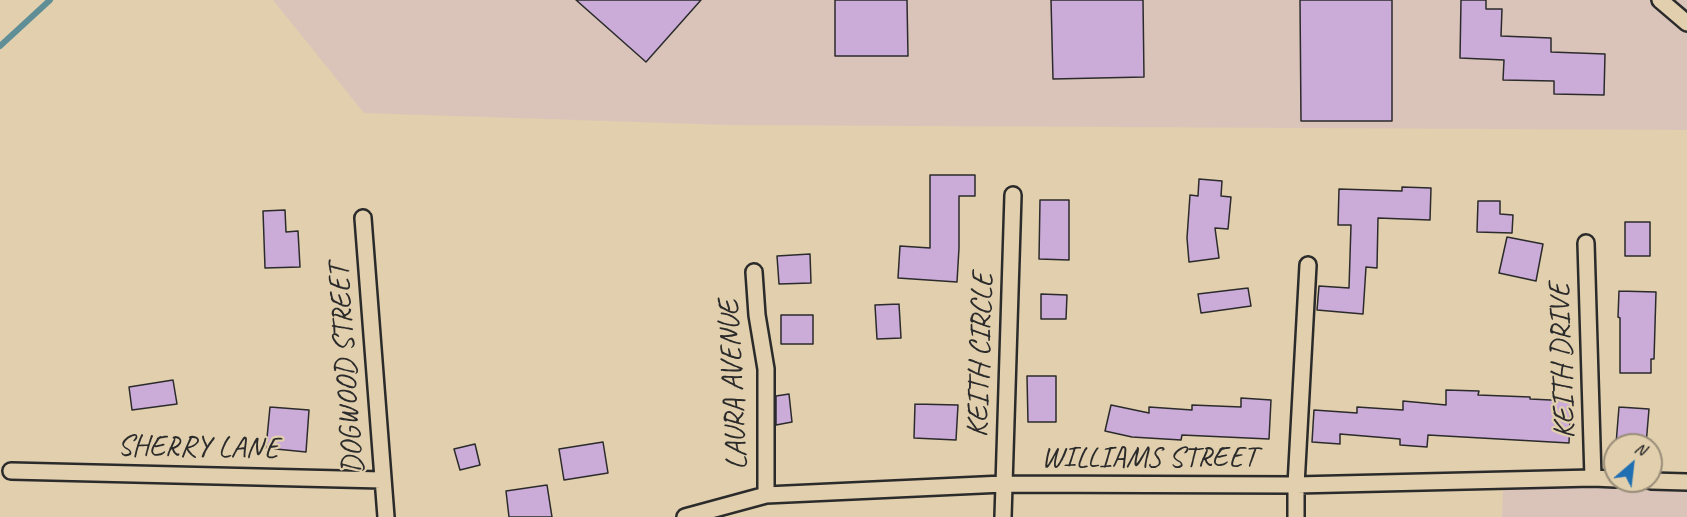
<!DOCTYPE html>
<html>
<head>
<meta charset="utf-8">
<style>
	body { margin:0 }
	#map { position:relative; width:1687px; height:517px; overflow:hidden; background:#e1cfad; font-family:Caveat,sans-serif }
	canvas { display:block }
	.north { position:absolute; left:1603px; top:433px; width:60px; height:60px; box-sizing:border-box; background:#e1cfad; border:2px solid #988d79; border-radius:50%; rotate:28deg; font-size:16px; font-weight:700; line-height:24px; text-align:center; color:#2b2b2b }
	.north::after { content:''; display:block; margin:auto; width:21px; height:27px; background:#1f6fb2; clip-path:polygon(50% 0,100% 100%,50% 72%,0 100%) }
</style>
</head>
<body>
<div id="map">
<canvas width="1687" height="517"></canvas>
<div class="north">N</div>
</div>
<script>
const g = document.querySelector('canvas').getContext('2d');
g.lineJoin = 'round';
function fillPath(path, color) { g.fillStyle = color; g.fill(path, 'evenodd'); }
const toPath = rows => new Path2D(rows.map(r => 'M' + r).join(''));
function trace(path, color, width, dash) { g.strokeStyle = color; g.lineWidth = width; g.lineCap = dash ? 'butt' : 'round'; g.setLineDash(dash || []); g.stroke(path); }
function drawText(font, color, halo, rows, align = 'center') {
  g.font = font + ' Caveat,sans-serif'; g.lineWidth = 4.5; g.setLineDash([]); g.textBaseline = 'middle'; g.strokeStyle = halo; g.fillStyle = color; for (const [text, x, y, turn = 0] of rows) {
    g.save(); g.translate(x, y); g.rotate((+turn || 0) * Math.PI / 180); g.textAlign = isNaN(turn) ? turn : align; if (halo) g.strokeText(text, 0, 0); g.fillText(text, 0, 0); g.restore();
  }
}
fillPath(toPath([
	[273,0,1687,0,1687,130,728,125,364,113],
	[1504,471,1615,477,1615,481,1687,481,1687,517,1502,517]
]), '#dac4ba');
trace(toPath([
	[0,46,50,0]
]), '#5f8e97', 6);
const building = toPath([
	[576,0,701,0,646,62,576,0],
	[835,0,907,0,908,56,835,56,835,0],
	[1051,0,1143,0,1144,77,1053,79,1051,0],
	[1300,0,1392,0,1392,121,1301,121,1300,0],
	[1461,0,1486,0,1486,9,1502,9,1501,36,1551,38,1551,52,1605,54,1604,95,1554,94,1554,81,1503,80,1504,60,1460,58,1461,0],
	[930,175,975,175,975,196,959,196,959,248,957,282,898,278,900,246,930,248,930,175],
	[1199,179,1222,181,1221,196,1231,197,1228,229,1215,228,1219,258,1189,262,1187,238,1190,195,1198,196,1199,179],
	[1402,187,1431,188,1430,220,1378,218,1377,268,1366,267,1363,314,1317,310,1319,286,1349,288,1351,225,1338,225,1339,189,1402,191,1402,187],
	[1040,200,1069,200,1069,260,1039,259,1040,200],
	[1478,201,1500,201,1500,214,1513,215,1512,233,1477,232,1478,201],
	[285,210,286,232,298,231,300,267,265,268,263,211,285,210],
	[1625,222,1650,222,1650,256,1625,256,1625,222],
	[1507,237,1543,244,1536,281,1499,273,1507,237],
	[810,254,811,283,779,284,777,256,810,254],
	[1248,288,1251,306,1201,313,1198,294,1248,288],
	[1619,291,1656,292,1654,359,1651,359,1651,373,1620,373,1620,318,1618,317,1619,291],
	[1041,294,1067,295,1066,319,1041,319,1041,294],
	[899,304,901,338,877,339,875,305,899,304],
	[781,315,813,315,813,344,781,344,781,315],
	[1027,376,1056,376,1056,422,1028,422,1027,376],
	[173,380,177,404,132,410,129,387,173,380],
	[1446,390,1479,391,1478,395,1530,397,1530,399,1571,401,1569,443,1428,435,1427,447,1400,445,1400,439,1340,434,1340,444,1312,442,1314,410,1357,413,1357,407,1403,410,1403,401,1446,405,1446,390],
	[789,394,792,422,776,425,776,396,789,394],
	[1241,398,1271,400,1269,439,1182,435,1181,440,1132,437,1105,431,1111,405,1149,413,1149,407,1192,410,1192,405,1241,407,1241,398],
	[915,404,958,405,956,440,914,438,915,404],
	[270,407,309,410,306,452,266,448,270,407],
	[1619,407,1649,409,1646,445,1616,444,1619,407],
	[603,442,608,473,564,480,559,449,603,442],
	[475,444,480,465,460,470,454,449,475,444],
	[547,485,552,517,509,517,506,491,547,485]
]);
fillPath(building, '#cbabd7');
trace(building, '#2b2b2b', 1.5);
const minor = toPath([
	[1660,0,1687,23],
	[363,218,386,517],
	[1586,243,1593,478],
	[754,272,757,315,766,369,766,495],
	[11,471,382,480],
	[1651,481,1687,482],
	[685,517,766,495,1003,484,1296,485,1593,478,1615,479],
	[1003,517,1013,195],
	[1296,517,1296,485,1308,265]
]);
trace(minor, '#2b2b2b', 20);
trace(minor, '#e1cfad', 15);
drawText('30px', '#2b2b2b', '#e1cfad', [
	["KEITH CIRCLE",981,355,-88],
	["KEITH DRIVE",1563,361,-92],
	["DOGWOOD STREET",347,369,-94],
	["LAURA AVENUE",734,385,-93],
	["SHERRY LANE",198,448,1],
	["WILLIAMS STREET",1149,458]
]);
</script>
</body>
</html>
